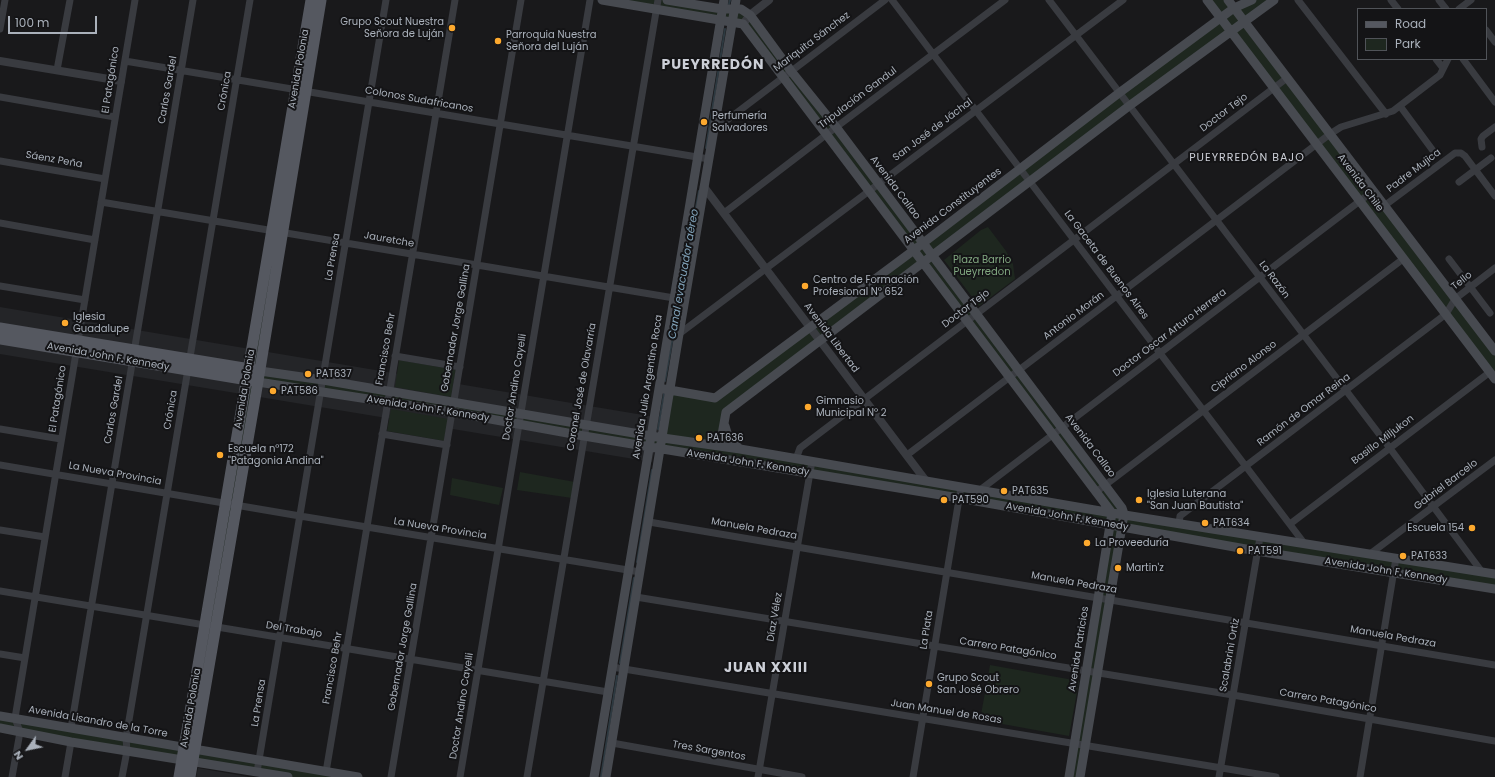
<!DOCTYPE html>
<html>
<head>
<meta charset="utf-8">
<style>
	body { margin:0 }
	#map { position:relative; width:1495px; height:777px; overflow:hidden; background:#19191b; font-family:Poppins,sans-serif }
	canvas { display:block }
	.legend { position:absolute; left:1357px; top:8px; width:130px; height:52px; box-sizing:border-box; background:#141416; border:1px solid #505358; margin:0; padding:5px 7px; list-style:none; font-size:12px; color:#aab1bb }
	.legend li { display:flex; align-items:center; gap:8px; height:20px }
	.legend b { width:20px; border:1px solid #505358 }
	.north { position:absolute; left:8px; top:729px; width:40px; height:40px; -webkit-text-stroke:3px #141416; paint-order:stroke; rotate:237deg; font-size:11px; font-weight:700; line-height:16px; text-align:center; color:#aab1bb }
	.north::after { content:''; display:block; margin:auto; width:14px; height:18px; background:#aab1bb; clip-path:polygon(50% 0,100% 100%,50% 72%,0 100%) }
	.scale { position:absolute; left:8px; top:16px; width:89px; height:18px; box-sizing:border-box; border:2px solid #aab1bb; border-top:0; padding-left:5px; font-size:12px; line-height:14px; white-space:nowrap; color:#aab1bb; -webkit-text-stroke:3px #141416; paint-order:stroke }
</style>
</head>
<body>
<div id="map">
<canvas width="1495" height="777"></canvas>
<ul class="legend">
<li><b style="height:5px;background:#555860"></b>Road</li>
<li><b style="height:11px;background:#1e271f"></b>Park</li>
</ul>
<div class="north">N</div>
<div class="scale">100 m</div>
</div>
<script>
const g = document.querySelector('canvas').getContext('2d');
g.lineJoin = 'round';
function fillPath(path, color) { g.fillStyle = color; g.fill(path, 'evenodd'); }
const toPath = rows => new Path2D(rows.map(r => 'M' + r).join(''));
function trace(path, color, width, dash) { g.strokeStyle = color; g.lineWidth = width; g.lineCap = dash ? 'butt' : 'round'; g.setLineDash(dash || []); g.stroke(path); }
function drawText(font, color, halo, rows, align = 'center') {
  g.font = font + ' Poppins,sans-serif'; g.lineWidth = 4; g.setLineDash([]); g.textBaseline = 'middle'; g.strokeStyle = halo; g.fillStyle = color; for (const [text, x, y, turn = 0] of rows) {
    g.save(); g.translate(x, y); g.rotate((+turn || 0) * Math.PI / 180); g.textAlign = isNaN(turn) ? turn : align; if (halo) g.strokeText(text, 0, 0); g.fillText(text, 0, 0); g.restore();
  }
}
fillPath(toPath([
	[0,307,661,418,659,431,652,462,0,354],
	[198,768,249,777,196,777]
]), '#242528');
fillPath(toPath([
	[311,0,260,370,662,438,670,390,715,398,914,250,743,24,602,0,667,0,741,9,923,243,1220,18,1207,0,1228,0,1234,8,1252,0,1274,0,1244,22,1495,351,1495,379,1231,31,932,255,1123,511,1495,574,1495,589,1123,526,1080,777,1069,777,1110,524,258,382,195,749,358,777,288,777,193,761,190,777,179,777,182,760,0,728,0,716,184,748,246,380,0,339,0,328,248,369],
	[923,262,1111,512,721,446,726,412],
	[988,227,1006,251,1013,264,1015,279,979,306,944,260,981,230],
	[399,360,456,370,451,397,395,387],
	[391,409,448,419,444,441,387,431],
	[520,472,575,482,572,498,517,490],
	[452,478,503,488,499,505,450,495],
	[990,665,1079,681,1069,736,980,720]
]), '#1e271f');
trace(toPath([
	[729,4,730,0],
	[706,148,725,29],
	[665,381,699,191],
	[658,429,664,394],
	[637,562,652,470],
	[620,663,634,578],
	[601,777,617,676]
]), '#2d3940', 2);
trace(toPath([
	[892,0,1304,543],
	[1049,0,1389,447,1482,572],
	[1298,0,1386,114],
	[1391,0,1398,9],
	[1439,0,1446,9],
	[1459,9,1471,0],
	[0,29,5,0],
	[1486,30,1495,42],
	[1436,59,1443,68],
	[1463,59,1495,102],
	[125,61,709,159],
	[57,70,70,0],
	[0,97,115,117],
	[1400,106,1434,152],
	[714,130,885,0],
	[1482,147,1481,139,1483,136,1495,127],
	[0,161,105,179],
	[1459,182,1491,158],
	[101,202,674,298],
	[1384,206,1455,153,1461,153,1465,156,1495,196],
	[724,213,827,134,1005,0],
	[0,223,95,240],
	[1449,259,1490,313],
	[0,286,85,300],
	[679,334,1123,0],
	[395,356,460,367],
	[0,429,61,439],
	[382,434,447,445],
	[907,455,1330,134,1341,127,1393,111,1440,75,1448,59],
	[796,459,800,448,1287,78],
	[0,465,300,516,640,572],
	[980,490,1373,191],
	[1096,492,1403,259],
	[649,522,1495,665],
	[1179,523,1180,516,1446,314,1455,299,1495,268],
	[1290,524,1490,372],
	[0,530,45,537],
	[1370,554,1495,460],
	[0,591,608,692],
	[636,597,1233,695,1495,741],
	[0,654,25,658],
	[612,667,1276,777],
	[71,728,193,0],
	[612,743,802,777],
	[257,772,386,0],
	[326,772,455,0],
	[12,777,20,732,15,718,135,0],
	[65,777,71,742],
	[122,777,127,751,126,738,250,0],
	[391,777,521,0],
	[460,777,590,0],
	[527,777,658,0],
	[758,777,812,461],
	[913,777,961,487],
	[1219,777,1260,537],
	[1360,777,1396,558]
]), '#393b40', 7);
trace(toPath([
	[743,24,750,15,769,0],
	[0,61,121,81],
	[704,187,926,481]
]), '#393b40', 8);
trace(toPath([
	[602,0,743,24,1112,513,1069,777],
	[667,0,722,9,741,9,750,15,791,71,836,127,1122,508,1124,514,1080,777],
	[1207,0,1495,379],
	[1228,0,1495,351],
	[260,371,323,380,663,438,740,449,1112,513,1495,574],
	[258,382,452,412,584,436,959,498,1257,551,1495,589],
	[664,389,715,398,914,250,1119,93,1234,8,1252,0],
	[725,426,729,439,740,449],
	[720,446,726,412,1129,106,1274,0],
	[0,716,358,777],
	[0,728,71,742,288,777],
	[594,777,724,0],
	[606,777,679,334,736,0]
]), '#474a50', 9);
trace(toPath([
	[0,328,256,370],
	[0,339,254,381],
	[179,777,311,0],
	[190,777,256,393,321,0]
]), '#555860', 11);
for (const [x, y, r, color] of [
	[452,28,4,"#fda92e"],
	[498,41,4,"#fda92e"],
	[704,122,4,"#fda92e"],
	[805,286,4,"#fda92e"],
	[65,323,4,"#fda92e"],
	[308,374,4,"#fda92e"],
	[273,391,4,"#fda92e"],
	[808,407,4,"#fda92e"],
	[699,438,4,"#fda92e"],
	[220,455,4,"#fda92e"],
	[1004,491,4,"#fda92e"],
	[944,500,4,"#fda92e"],
	[1139,500,4,"#fda92e"],
	[1205,523,4,"#fda92e"],
	[1472,528,4,"#fda92e"],
	[1087,543,4,"#fda92e"],
	[1240,551,4,"#fda92e"],
	[1403,556,4,"#fda92e"],
	[1118,568,4,"#fda92e"],
	[929,684,4,"#fda92e"]
]) { const dot = new Path2D(); dot.arc(x, y, r, 0, 2 * Math.PI); g.fillStyle = color; g.fill(dot); trace(dot, '#141416', 1.5); }
drawText('10px', '#aab1bb', '#141416', [
	["Grupo Scout Nuestra",444,22,"right"],
	["Señora de Luján",444,34,"right"],
	["Parroquia Nuestra",506,35],
	["Señora del Luján",506,47],
	["Perfumería",712,116],
	["Salvadores",712,128],
	["Centro de Formación",813,280],
	["Profesional N° 652",813,292],
	["Iglesia",73,317],
	["Guadalupe",73,329],
	["PAT637",316,374],
	["PAT586",281,391],
	["Gimnasio",816,401],
	["Municipal N° 2",816,413],
	["PAT636",707,438],
	["Escuela n°172",228,449],
	["\"Patagonia Andina\"",228,461],
	["PAT635",1012,491],
	["Iglesia Luterana",1147,494],
	["\"San Juan Bautista\"",1147,506],
	["PAT590",952,500],
	["PAT634",1213,523],
	["Escuela 154",1464,528,"right"],
	["La Proveeduría",1095,543],
	["PAT591",1248,551],
	["PAT633",1411,556],
	["Martin'z",1126,568],
	["Grupo Scout",937,678],
	["San José Obrero",937,690]
], 'left');
drawText('10px', '#aab1bb', '#141416', [
	["Mariquita Sánchez",812,42,-37],
	["Avenida Polonia",299,69,-80],
	["El Patagónico",111,80,-81],
	["Carlos Gardel",168,90,-80],
	["Crónica",225,91,-80],
	["Tripulación Gandul",858,98,-37],
	["Colonos Sudafricanos",419,100,10],
	["Doctor Tejo",1224,113,-37],
	["San José de Jáchal",933,130,-37],
	["Sáenz Peña",54,160,10],
	["Padre Mujica",1414,171,-37],
	["Avenida Chile",1360,183,53],
	["Avenida Callao",895,188,53],
	["Avenida Constituyentes",953,206,-37],
	["Jauretche",389,240,10],
	["La Prensa",333,257,-80],
	["La Gaceta de Buenos Aires",1106,265,53],
	["La Razón",1274,280,53],
	["Tello",1462,281,-38],
	["Doctor Tejo",966,309,-37],
	["Antonio Morán",1074,316,-37],
	["Gobernador Jorge Gallina",456,328,-80],
	["Doctor Oscar Arturo Herrera",1170,333,-37],
	["Avenida Libertad",831,338,53],
	["Francisco Behr",386,349,-80],
	["Avenida John F. Kennedy",108,357,10],
	["Cipriano Alonso",1244,367,-37],
	["Doctor Andino Cayelli",515,387,-81],
	["Coronel José de Olavarría",582,387,-80],
	["Avenida Julio Argentino Roca",648,387,-81],
	["Avenida Polonia",245,389,-80],
	["El Patagónico",58,399,-81],
	["Avenida John F. Kennedy",428,409,9],
	["Carlos Gardel",114,410,-80],
	["Crónica",171,410,-80],
	["Ramón de Omar Reina",1304,410,-37],
	["Basillo Miljukon",1383,440,-37],
	["Avenida Callao",1090,446,53],
	["Avenida John F. Kennedy",748,463,9],
	["La Nueva Provincia",115,474,10],
	["Gabriel Barcelo",1446,485,-37],
	["Avenida John F. Kennedy",1067,517,10],
	["La Nueva Provincia",440,529,9],
	["Manuela Pedraza",754,529,10],
	["Avenida John F. Kennedy",1386,571,9],
	["Manuela Pedraza",1074,583,10],
	["Díaz Vélez",775,617,-80],
	["Del Trabajo",294,630,9],
	["La Plata",927,630,-81],
	["Manuela Pedraza",1393,637,10],
	["Gobernador Jorge Gallina",403,647,-80],
	["Carrero Patagónico",1008,649,9],
	["Avenida Patricios",1079,649,-81],
	["Scalabrini Ortiz",1230,655,-80],
	["Francisco Behr",333,668,-80],
	["Carrero Patagónico",1328,701,10],
	["La Prensa",259,703,-81],
	["Doctor Andino Cayelli",462,706,-81],
	["Avenida Polonia",191,708,-80],
	["Juan Manuel de Rosas",946,712,9],
	["Avenida Lisandro de la Torre",98,722,10],
	["Tres Sargentos",709,751,10]
]);
drawText('10px', '#81a780', '#141416', [
	["Plaza Barrio",982,260],
	["Pueyrredon",982,272]
]);
g.letterSpacing = '1px';
drawText('11px', '#cccfd7', '#141416', [
	["PUEYRREDÓN BAJO",1247,158]
]);
g.letterSpacing = '0px';
drawText('italic 11px', '#80a2b8', '#141416', [
	["Canal evacuador aéreo",684,274,-80]
]);
g.letterSpacing = '1px';
drawText('bold 14px', '#cccfd7', '#141416', [
	["PUEYRREDÓN",713,65],
	["JUAN XXIII",766,668]
]);
g.letterSpacing = '0px';
</script>
</body>
</html>
